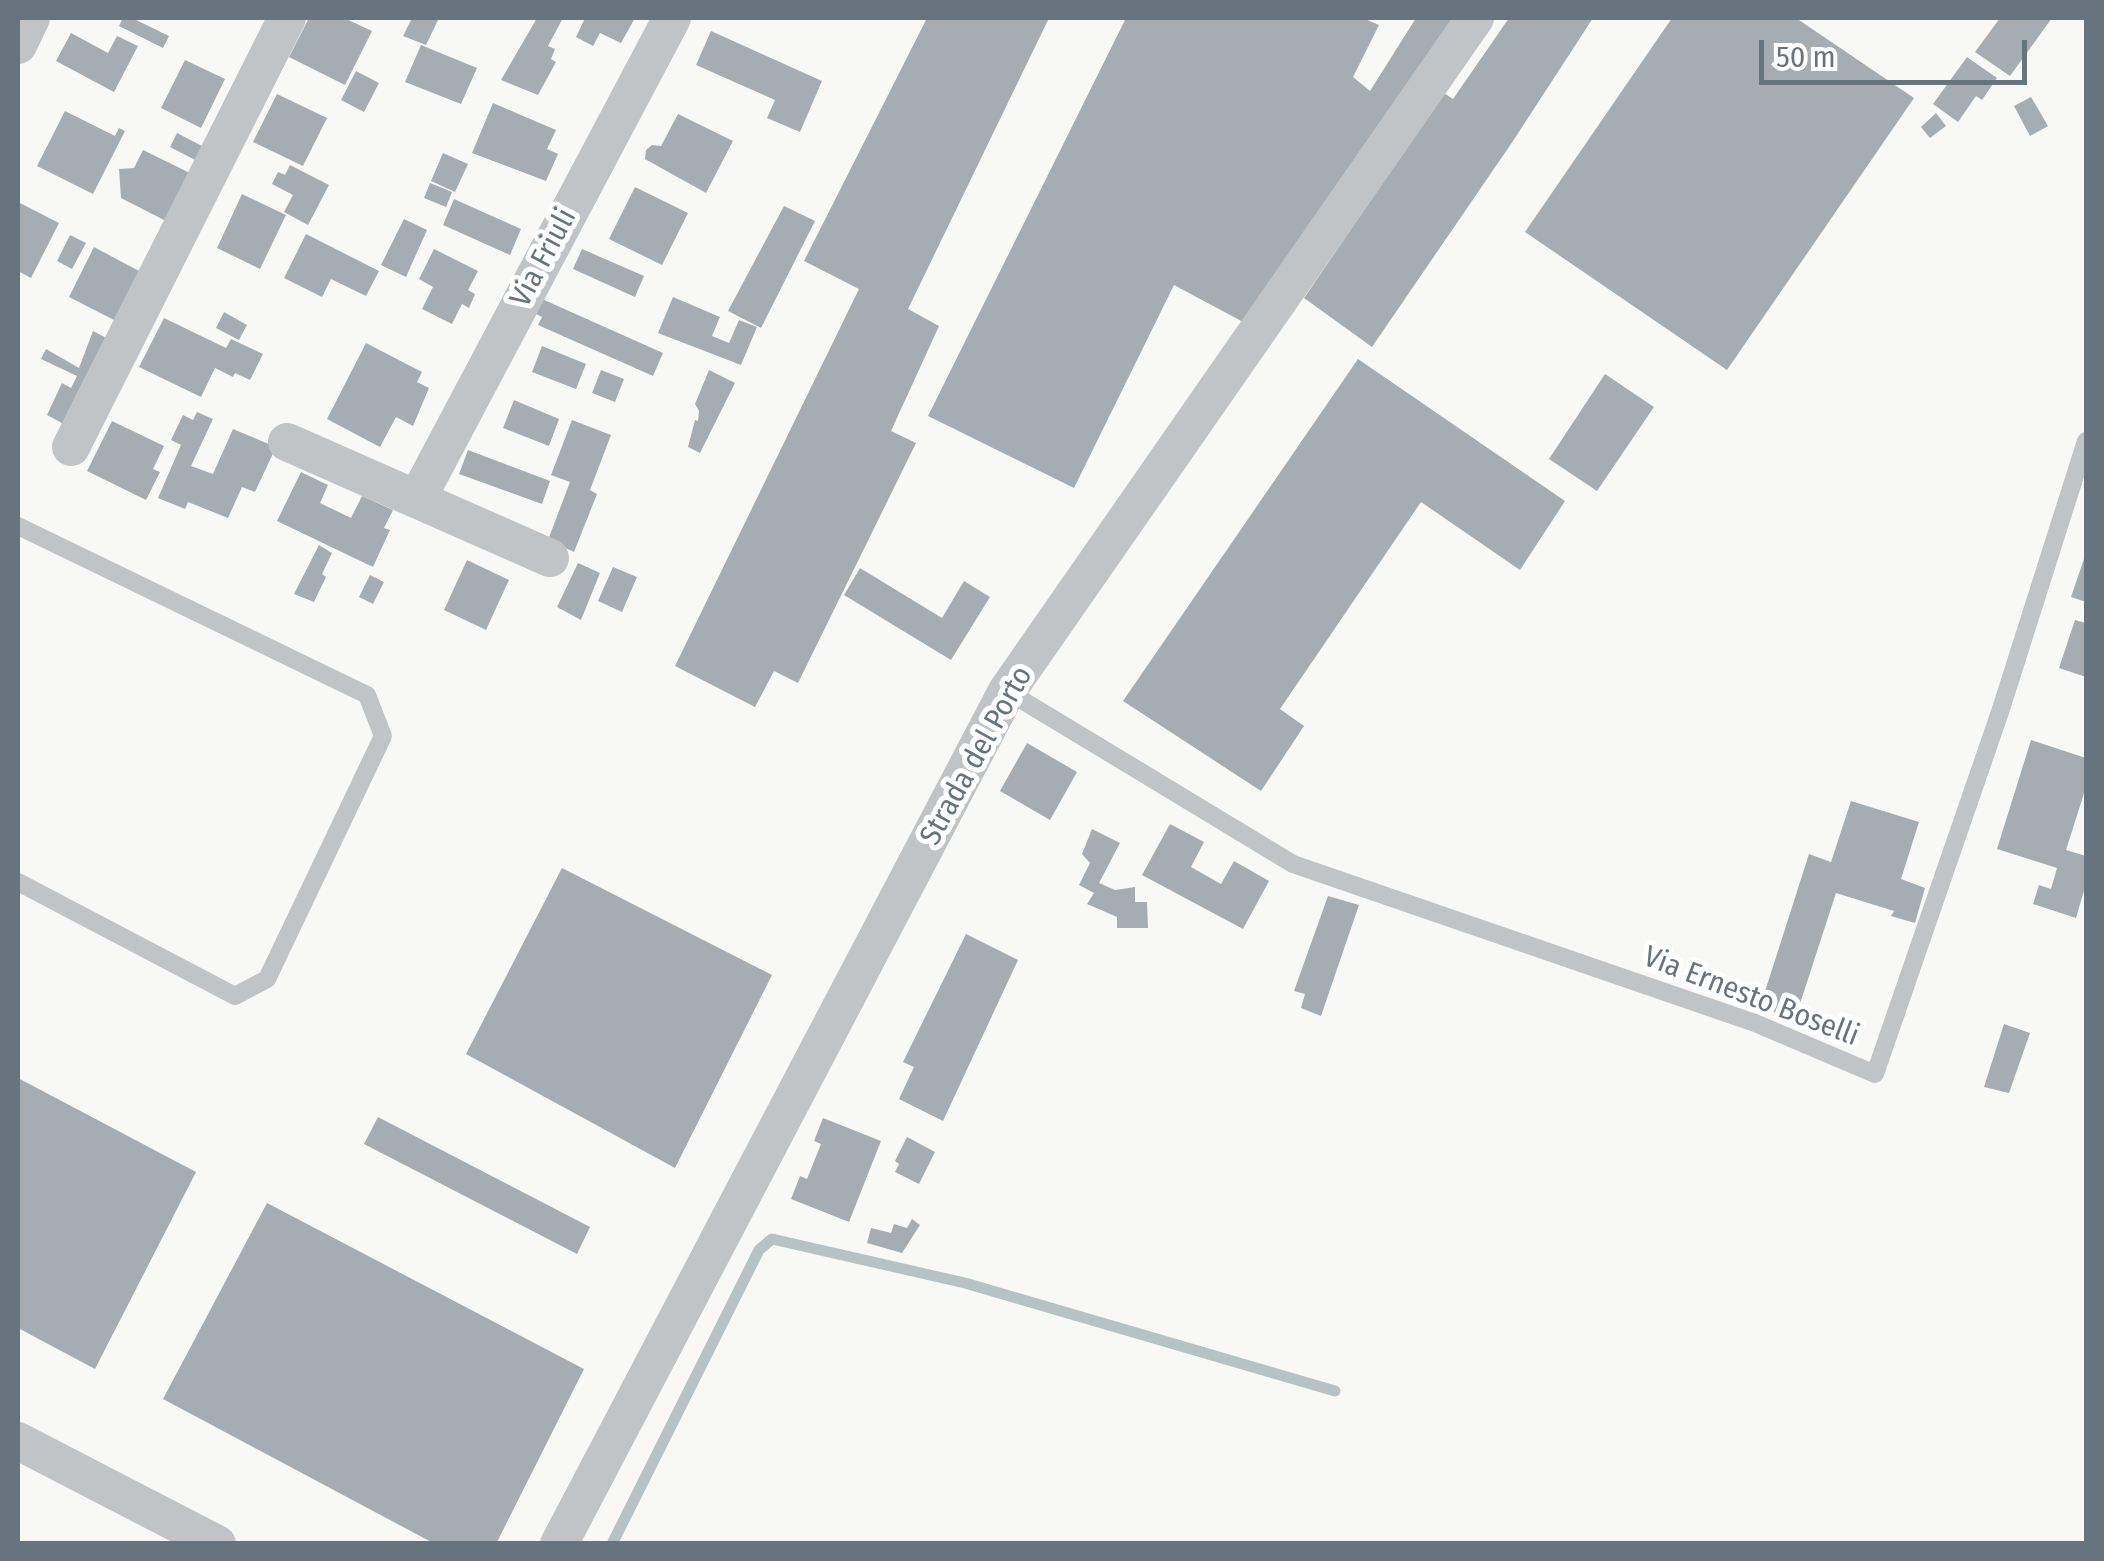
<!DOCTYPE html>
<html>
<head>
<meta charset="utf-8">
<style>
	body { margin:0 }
	#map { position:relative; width:2104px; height:1561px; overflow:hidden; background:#f8f8f6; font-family:"Fira Sans Condensed",sans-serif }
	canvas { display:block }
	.frame { position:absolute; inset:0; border:20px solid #66757d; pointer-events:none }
	.scale { position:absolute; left:1759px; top:40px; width:268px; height:45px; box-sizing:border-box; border:5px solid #66757d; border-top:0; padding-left:12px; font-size:30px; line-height:35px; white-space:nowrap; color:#66757d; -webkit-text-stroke:8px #fff; paint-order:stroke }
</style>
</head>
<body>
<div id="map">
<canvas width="2104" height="1561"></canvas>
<div class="frame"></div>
<div class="scale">50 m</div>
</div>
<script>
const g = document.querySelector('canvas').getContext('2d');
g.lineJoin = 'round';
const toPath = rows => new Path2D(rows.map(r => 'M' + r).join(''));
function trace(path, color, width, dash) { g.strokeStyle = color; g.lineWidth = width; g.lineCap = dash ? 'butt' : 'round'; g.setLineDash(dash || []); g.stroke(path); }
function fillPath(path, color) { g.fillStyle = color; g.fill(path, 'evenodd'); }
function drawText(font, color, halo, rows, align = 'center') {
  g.font = font + ' "Fira Sans Condensed",sans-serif'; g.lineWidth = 10; g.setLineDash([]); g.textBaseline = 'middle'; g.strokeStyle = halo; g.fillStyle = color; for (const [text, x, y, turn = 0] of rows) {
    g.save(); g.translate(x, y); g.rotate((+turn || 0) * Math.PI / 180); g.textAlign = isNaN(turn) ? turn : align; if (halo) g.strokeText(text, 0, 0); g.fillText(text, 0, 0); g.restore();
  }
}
trace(toPath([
	[612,1544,759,1250,772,1239,965,1283,1335,1391]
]), '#b7c2c5', 11);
fillPath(toPath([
	[123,18,132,18,169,36,163,48,119,26],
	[309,18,344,18,372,31,345,85,289,57],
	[412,18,439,18,426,45,403,36],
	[537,18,563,18,548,46,555,49,551,59,556,62,538,95,501,80],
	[585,18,635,18,621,43,600,33,593,46,576,37],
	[927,18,1049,18,908,309,939,326,891,431,916,443,798,683,774,671,755,707,675,666,859,289,804,261],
	[1126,18,1363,18,1379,25,1353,77,1370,91,1416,18,1459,18,1245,323,1174,285,1074,488,928,416],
	[1509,18,1593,18,1513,141,1372,347,1304,298,1444,93,1453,99],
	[1672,18,1796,18,1914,98,1727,370,1525,232],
	[2000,18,2052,18,2010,76,1975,52],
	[711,31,822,81,800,132,767,118,775,100,696,65],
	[71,33,108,53,117,36,138,46,114,92,56,61],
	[421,45,477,68,461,104,405,82],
	[1967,57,1997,78,1982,100,1976,96,1958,122,1933,104],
	[185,60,225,79,201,128,161,108],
	[356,71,379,83,364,112,341,100],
	[277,94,327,118,303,166,253,142],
	[2031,97,2048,126,2030,136,2014,106],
	[493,103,556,130,547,149,558,154,546,181,472,153],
	[65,111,115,136,119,128,125,131,93,194,37,166],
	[1936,113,1946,126,1930,138,1921,127],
	[678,114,733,141,706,193,645,159,646,150,652,145,661,146],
	[177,133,208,149,201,163,170,147],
	[143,150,190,173,166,221,121,198,119,169,134,168],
	[443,153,468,164,455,192,431,181],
	[290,165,329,185,308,225,284,212,293,195,272,184,278,172,285,175],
	[430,183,452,192,446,207,424,198],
	[635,187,688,213,662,265,609,239],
	[242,194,286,215,260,269,217,248],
	[454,199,521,229,510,255,443,225],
	[18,202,59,223,31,278,18,271],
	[784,206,815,221,761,328,728,311],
	[404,219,427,230,406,277,381,265],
	[306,234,379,271,366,296,331,279,322,297,284,278],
	[70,235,86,243,72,269,57,261],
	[94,247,139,271,114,320,69,297],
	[434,249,478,271,468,290,475,294,469,308,462,304,452,324,422,309,433,287,419,279],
	[582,249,644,276,635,297,573,269],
	[673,297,720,317,712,336,729,343,739,320,757,327,741,365,658,333],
	[542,299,663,353,653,376,538,325,542,317,536,314],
	[224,312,247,325,239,340,216,328],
	[164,318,226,348,231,339,263,354,250,380,235,373,233,377,215,368,201,397,139,367],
	[93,331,116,343,73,429,47,415,62,383,71,388,77,376,41,359,46,349,79,368],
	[366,343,422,372,417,382,429,388,413,426,396,417,380,447,327,419],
	[542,346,586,364,576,389,532,372],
	[1358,359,1565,501,1520,570,1421,502,1280,709,1304,726,1261,791,1123,701],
	[601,370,624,379,615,402,592,393],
	[709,370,735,383,700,453,688,447,695,420,698,421,699,411,695,404],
	[1605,374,1654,407,1597,491,1549,459],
	[514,400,559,419,549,446,503,428],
	[197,412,213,419,191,466,213,474,233,429,276,447,255,492,242,487,228,518,188,502,185,509,158,498,181,445,171,440,183,415,193,420],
	[572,420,611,435,590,490,597,494,574,552,548,540,570,482,551,475],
	[112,421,164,446,153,469,160,472,146,500,87,471],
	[468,450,550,481,542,504,459,474],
	[301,472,328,485,320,503,351,518,362,496,393,510,384,528,390,530,373,567,277,521],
	[319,545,332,553,322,574,326,577,314,602,294,594],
	[2086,553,2086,602,2071,597],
	[467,560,509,580,486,630,444,610],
	[578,563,600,573,581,620,557,607],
	[613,567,637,577,622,612,598,601],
	[860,568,942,618,964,581,990,597,951,660,844,595],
	[370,575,384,582,373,604,359,597],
	[2075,620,2086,623,2086,677,2059,668],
	[2031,740,2086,758,2086,787,2066,850,2086,856,2086,884,2076,918,2033,904,2039,885,2051,889,2057,868,1997,849],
	[1027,743,1077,772,1050,820,1000,791],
	[1851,801,1919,822,1901,879,1925,888,1915,923,1891,916,1894,911,1836,893,1795,1019,1760,1007,1809,854,1831,862],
	[1170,824,1204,842,1191,867,1221,884,1234,861,1269,881,1243,929,1142,875],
	[1092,829,1120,843,1099,883,1115,890,1135,887,1135,902,1147,902,1148,928,1117,928,1117,917,1087,904,1094,893,1079,885,1090,863,1082,854],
	[562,868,772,975,675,1168,466,1054],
	[1328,896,1359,905,1321,1016,1301,1008,1305,994,1294,991],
	[966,934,1018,960,943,1121,899,1099,914,1067,903,1062],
	[2004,1024,2030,1033,2009,1093,1984,1087],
	[18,1078,196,1172,95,1369,18,1328],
	[378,1117,590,1227,577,1254,364,1144],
	[823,1118,881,1141,849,1222,791,1199,800,1176,807,1179,821,1144,814,1141],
	[907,1137,935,1152,919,1184,895,1172,899,1164,895,1161],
	[267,1203,584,1369,496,1544,435,1544,163,1399],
	[912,1219,920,1225,902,1253,867,1243,871,1228,891,1233,894,1224,907,1228]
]), '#a6adb2');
trace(toPath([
	[18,526,367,695,383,736,267,979,235,996,18,882],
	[1007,691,1293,864,1755,1023,1875,1074,2000,712,2086,441]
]), '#c0c4c7', 18);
trace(toPath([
	[18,45,31,18],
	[287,442,550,558],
	[71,447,287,18],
	[417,499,672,18],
	[18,1441,217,1544],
	[559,1544,1007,691,1475,18]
]), '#c0c4c7', 38);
drawText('30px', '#66757d', '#fff', [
	["Via Friuli",544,258,-62],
	["Strada del Porto",977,756,-61],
	["Via Ernesto Boselli",1751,997,21]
]);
</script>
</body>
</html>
